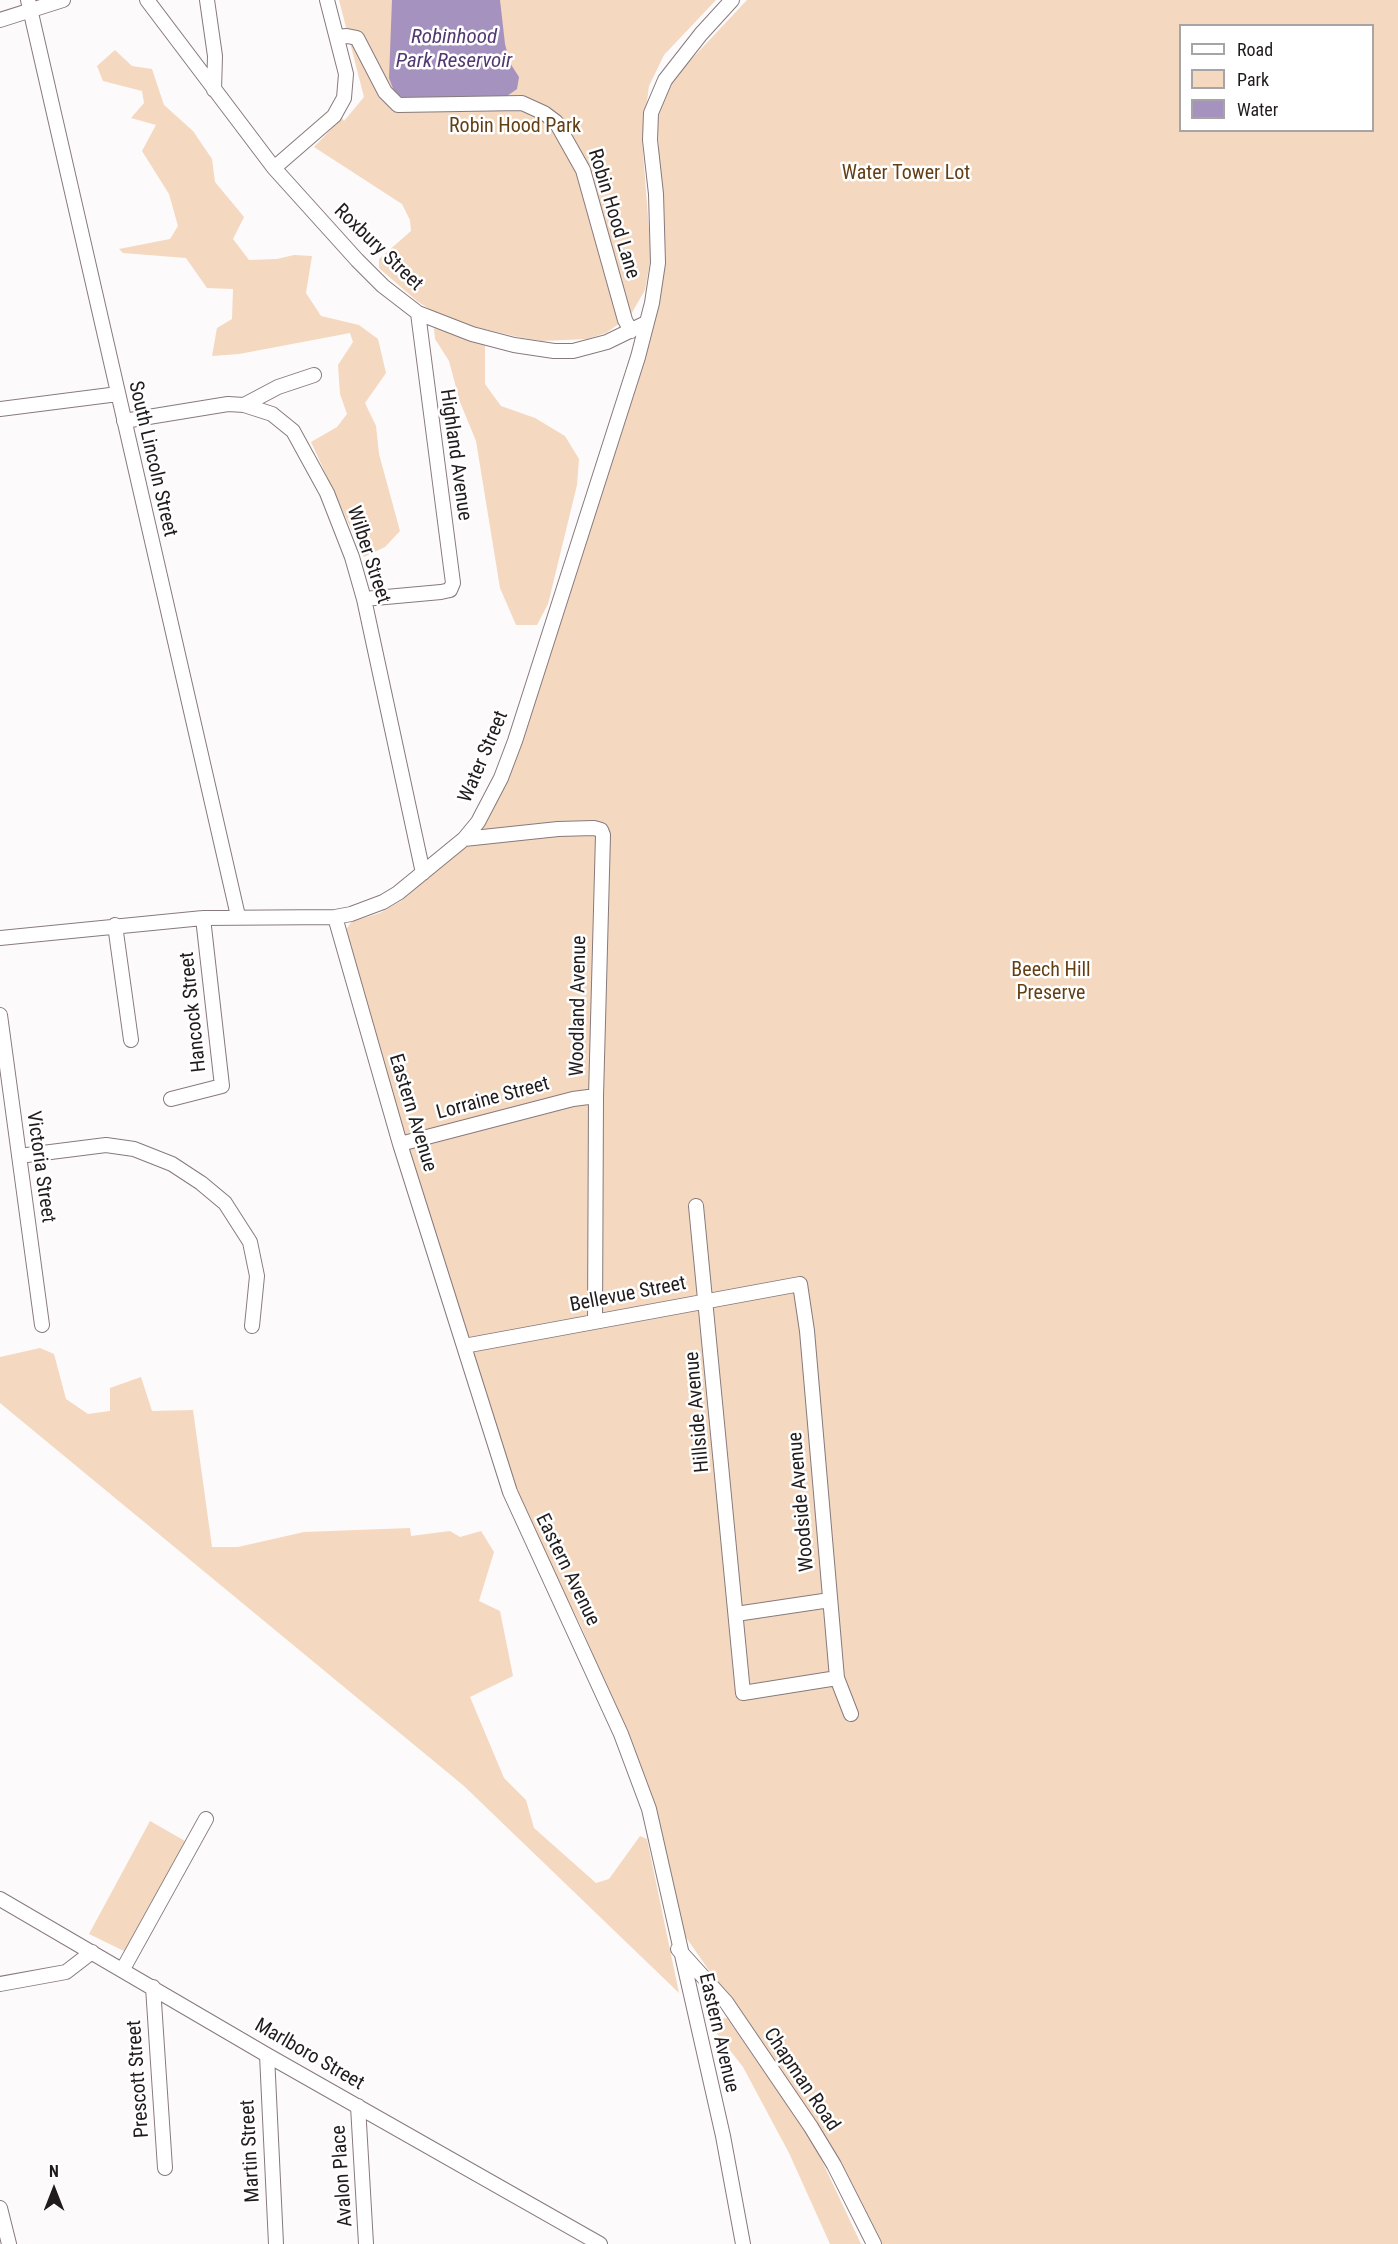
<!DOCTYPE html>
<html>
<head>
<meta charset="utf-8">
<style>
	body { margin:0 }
	#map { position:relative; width:1398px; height:2244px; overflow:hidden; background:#fdfafb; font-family:"Roboto Condensed",sans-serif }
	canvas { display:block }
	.legend { position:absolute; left:1179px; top:24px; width:195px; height:108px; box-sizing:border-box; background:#fff; border:2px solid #a6a4a4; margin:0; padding:8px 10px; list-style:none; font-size:18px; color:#201b1c }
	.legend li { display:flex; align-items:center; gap:12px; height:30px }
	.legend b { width:30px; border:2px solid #a6a4a4 }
	.north { position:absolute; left:24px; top:2160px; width:60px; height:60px; -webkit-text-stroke:4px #fff; paint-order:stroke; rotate:0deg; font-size:16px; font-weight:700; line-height:24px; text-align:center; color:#201b1c }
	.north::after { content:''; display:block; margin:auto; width:21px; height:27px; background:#201b1c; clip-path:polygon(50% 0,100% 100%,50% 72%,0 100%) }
</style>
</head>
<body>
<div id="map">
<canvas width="1398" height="2244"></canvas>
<ul class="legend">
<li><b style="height:8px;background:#fff"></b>Road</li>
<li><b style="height:16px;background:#f4d8bf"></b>Park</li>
<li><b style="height:16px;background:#a592be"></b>Water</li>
</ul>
<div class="north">N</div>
</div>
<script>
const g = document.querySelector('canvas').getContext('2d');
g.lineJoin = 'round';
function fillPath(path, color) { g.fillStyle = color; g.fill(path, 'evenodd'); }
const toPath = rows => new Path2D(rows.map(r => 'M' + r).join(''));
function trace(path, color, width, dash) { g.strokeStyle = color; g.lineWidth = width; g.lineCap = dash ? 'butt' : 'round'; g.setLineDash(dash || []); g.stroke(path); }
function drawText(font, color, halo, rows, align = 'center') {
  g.font = font + ' "Roboto Condensed",sans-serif'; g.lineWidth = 5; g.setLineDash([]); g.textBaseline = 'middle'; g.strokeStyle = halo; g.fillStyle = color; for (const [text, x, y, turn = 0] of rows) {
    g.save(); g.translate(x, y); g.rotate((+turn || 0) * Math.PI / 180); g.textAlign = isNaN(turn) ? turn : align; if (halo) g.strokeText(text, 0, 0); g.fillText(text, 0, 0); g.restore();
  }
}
fillPath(toPath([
	[339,0,716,0,664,55,649,86,642,139,651,256,645,290,630,316,606,333,587,339,541,341,518,337,472,326,434,312,417,301,379,268,379,259,411,231,410,220,402,204,314,147,342,118,344,121,364,97],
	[747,0,1398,0,1398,2244,882,2244,824,2136,683,1933,665,1846,646,1783,581,1626,521,1508,392,1100,346,940,346,930,351,922,380,913,401,901,462,848,504,783,538,691,644,351,662,217,657,113,671,81],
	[1180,26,1372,26,1372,130,1180,130],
	[115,50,132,66,152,69,164,105,193,131,212,159,215,182,244,217,233,239,249,260,277,259,294,255,312,256,306,293,321,316,359,325,378,339,386,373,365,403,376,426,379,454,400,531,385,547,364,557,311,442,337,427,347,414,340,394,338,365,353,342,350,333,239,354,212,356,217,328,232,319,233,289,207,288,186,258,123,253,119,249,170,239,178,226,169,194,142,151,156,125,131,118,144,103,142,91,103,81,97,66],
	[434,328,485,345,485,384,501,406,535,418,565,436,579,459,577,485,548,604,537,625,516,625,500,588,476,441,460,402,449,361,435,339],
	[40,1348,54,1354,66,1399,88,1414,110,1411,110,1388,141,1377,152,1411,193,1410,212,1547,238,1547,304,1532,410,1528,411,1536,450,1531,460,1537,481,1531,494,1552,479,1601,500,1611,513,1676,470,1697,504,1778,526,1800,534,1828,596,1883,609,1879,640,1836,647,1839,679,1993,464,1786,0,1403,0,1357],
	[150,1821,185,1841,124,1951,89,1934],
	[727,2018,814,2144,861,2244,830,2244,789,2153,743,2067,707,2021]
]), '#f4d8bf');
fillPath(toPath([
	[392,0,500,0,505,44,510,63,519,77,517,89,507,96,450,100,404,98,395,94,389,78]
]), '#a592be');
const minor = toPath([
	[28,0,238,916],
	[147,0,274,168,357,260,383,286,418,313,472,334,514,345,554,351,573,351,607,342,646,323],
	[207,0,215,56,214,90],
	[0,20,63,0],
	[337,37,347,36,357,38,385,92,398,105,522,103,544,113,556,122,583,170,625,320,631,331],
	[274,168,334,116,344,98,346,74,327,0],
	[244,405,278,387,314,375],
	[0,409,118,394],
	[124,421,228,404,244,405,272,414,293,431,327,493,352,557,364,599,423,873],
	[364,599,441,592,450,590,453,583,418,313],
	[464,839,558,829,594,828,601,830,603,835,596,1096,595,1321],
	[335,917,400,1144,510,1492,621,1734,649,1809,723,2136,743,2244],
	[115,925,131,1040],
	[0,938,203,918,335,917,351,914,383,902,398,893,464,839,478,822,501,778,515,741,638,357,652,303,658,263,656,194,650,140,651,113,665,80,701,34,732,0],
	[0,1015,42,1325],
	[171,1099,222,1086,203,918],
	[400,1144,573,1099,596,1096],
	[19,1156,106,1145,134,1149,172,1164,201,1183,225,1203,250,1242,257,1276,252,1326],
	[696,1206,743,1693,837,1678],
	[464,1346,800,1284,807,1331,837,1678,851,1714],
	[736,1614,830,1600],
	[0,1899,267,2055,600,2244],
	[678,1949,726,2002,811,2127,834,2165,874,2244],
	[123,1969,206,1819],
	[0,1984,66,1972,92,1952],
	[153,1987,165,2168],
	[267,2055,276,2244],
	[358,2106,366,2244],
	[0,2208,9,2244]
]);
trace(minor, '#887a7c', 16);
trace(minor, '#fff', 14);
drawText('20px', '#653f14', '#fff', [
	["Robin Hood Park",515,127],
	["Water Tower Lot",906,174],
	["Beech Hill",1051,971],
	["Preserve",1051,994]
]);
drawText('20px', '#201b1c', '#fff', [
	["Robin Hood Lane",613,214,73],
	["Roxbury Street",378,248,44],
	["Highland Avenue",455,455,82],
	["South Lincoln Street",152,459,77],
	["Wilber Street",368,555,72],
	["Water Street",484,757,-67],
	["Woodland Avenue",579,1006,-89],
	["Hancock Street",194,1012,-96],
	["Lorraine Street",493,1099,-15],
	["Eastern Avenue",412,1113,73],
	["Victoria Street",40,1167,82],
	["Bellevue Street",628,1295,-11],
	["Hillside Avenue",698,1412,-95],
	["Woodside Avenue",802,1502,-95],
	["Eastern Avenue",567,1570,64],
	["Eastern Avenue",718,2033,77],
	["Marlboro Street",309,2055,30],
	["Prescott Street",139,2079,-94],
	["Chapman Road",801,2080,56],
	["Martin Street",251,2151,-93],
	["Avalon Place",343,2176,-94]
]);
drawText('italic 21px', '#523770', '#fff', [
	["Robinhood",454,38],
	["Park Reservoir",454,62]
]);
</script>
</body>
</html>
